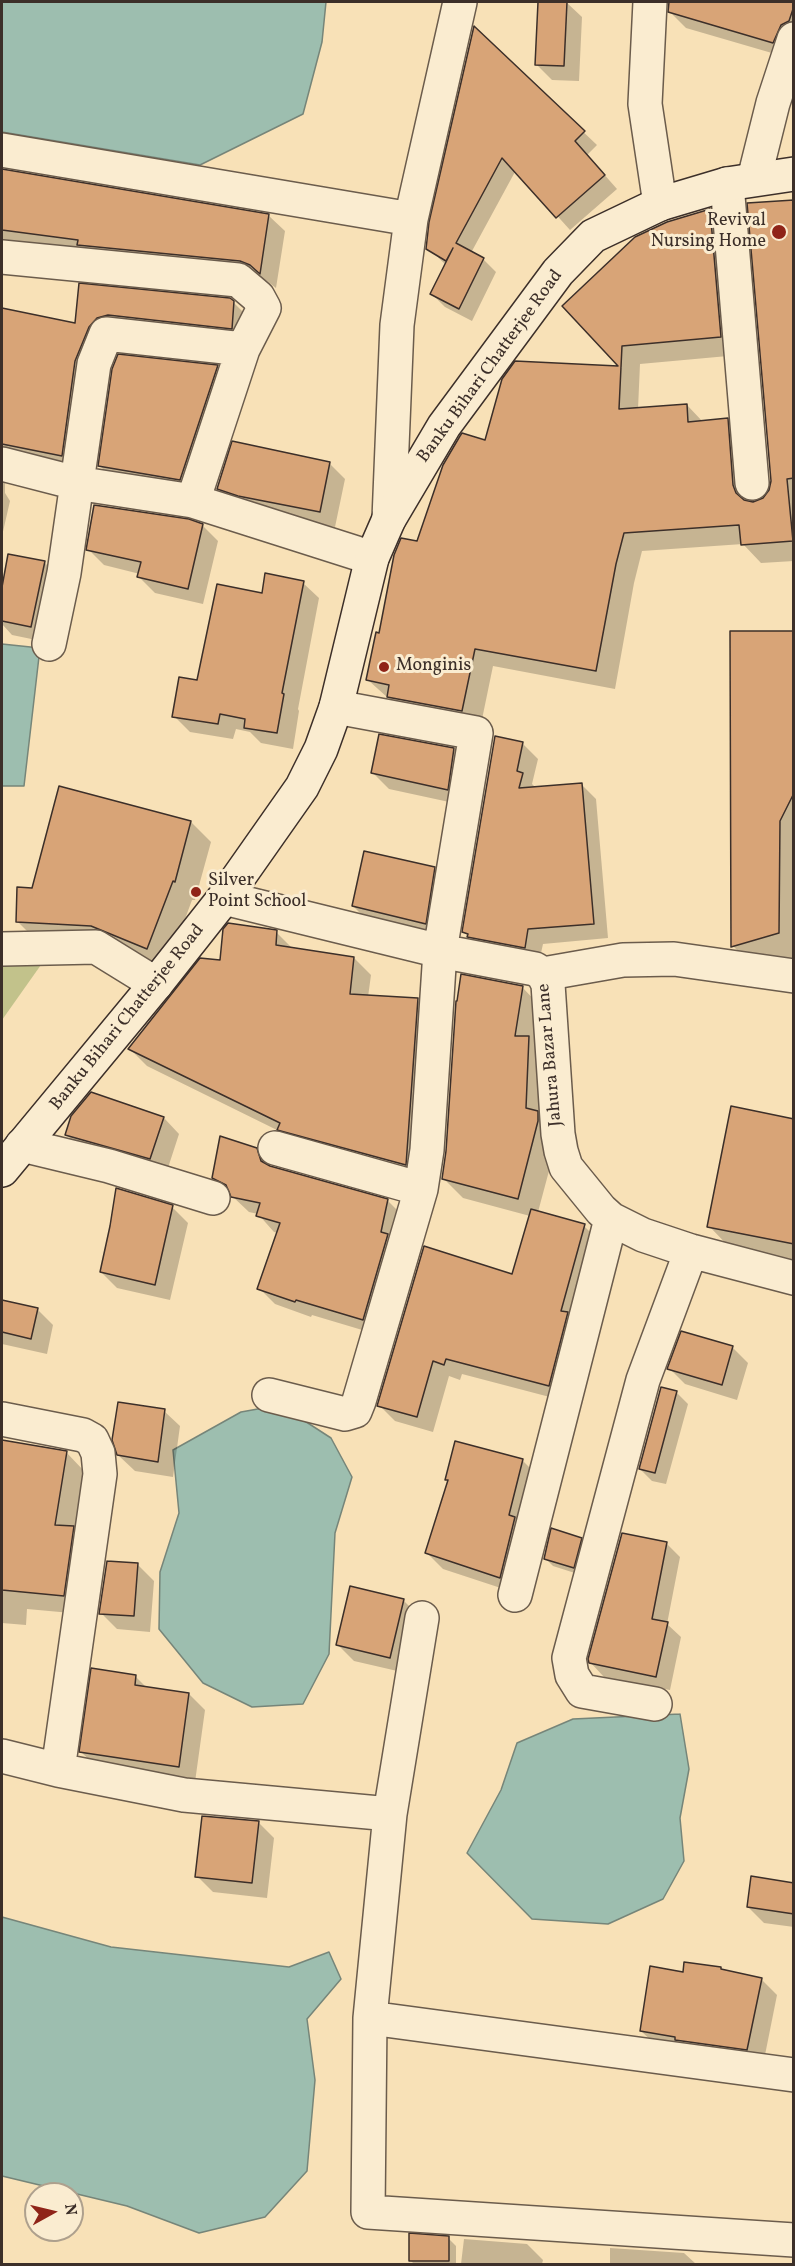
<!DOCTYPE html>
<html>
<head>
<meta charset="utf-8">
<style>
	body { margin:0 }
	#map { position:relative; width:795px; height:2266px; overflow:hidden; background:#f8e1b7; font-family:Vollkorn,serif }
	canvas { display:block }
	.frame { position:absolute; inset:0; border:3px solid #3c2f29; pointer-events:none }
	.north { position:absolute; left:24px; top:2182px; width:60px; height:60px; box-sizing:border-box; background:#faecd0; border:2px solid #aea08d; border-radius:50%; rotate:82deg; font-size:16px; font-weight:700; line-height:24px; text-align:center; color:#3c2f29 }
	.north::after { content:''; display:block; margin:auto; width:21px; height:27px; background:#8f2418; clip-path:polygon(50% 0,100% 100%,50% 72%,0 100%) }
</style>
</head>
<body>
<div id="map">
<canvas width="795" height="2266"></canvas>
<div class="frame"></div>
<div class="north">N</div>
</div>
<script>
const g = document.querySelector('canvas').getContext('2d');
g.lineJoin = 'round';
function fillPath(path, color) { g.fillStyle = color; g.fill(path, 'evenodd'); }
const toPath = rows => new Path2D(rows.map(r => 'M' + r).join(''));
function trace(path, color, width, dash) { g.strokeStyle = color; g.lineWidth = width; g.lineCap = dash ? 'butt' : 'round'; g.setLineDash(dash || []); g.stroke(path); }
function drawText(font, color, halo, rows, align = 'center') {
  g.font = font + ' Vollkorn,serif'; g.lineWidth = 6; g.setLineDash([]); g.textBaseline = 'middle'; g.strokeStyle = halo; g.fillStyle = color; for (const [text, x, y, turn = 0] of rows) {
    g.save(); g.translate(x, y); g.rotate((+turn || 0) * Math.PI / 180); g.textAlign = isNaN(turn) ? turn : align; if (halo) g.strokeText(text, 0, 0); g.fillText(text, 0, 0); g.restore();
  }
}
fillPath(toPath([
	[2,962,43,962,2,1020]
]), '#c2c28b');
const water = toPath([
	[2,2,326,2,322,42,303,114,200,165,2,132,2,2],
	[2,644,40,648,24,786,2,786,2,644],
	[280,1405,331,1438,352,1477,335,1533,329,1654,303,1704,252,1707,203,1683,159,1629,160,1572,179,1513,173,1450,241,1412,280,1405],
	[680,1714,689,1769,680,1818,684,1861,663,1899,608,1924,532,1919,467,1853,501,1790,517,1743,573,1719,680,1714],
	[2,1917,111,1947,289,1967,329,1952,341,1979,307,2019,315,2080,307,2171,265,2217,199,2233,127,2206,2,2176,2,1917]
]);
fillPath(water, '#9dbeaf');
trace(water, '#768579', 1.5);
fillPath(toPath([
	[539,2,566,2,582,17,579,81,552,80,536,64],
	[669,2,794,2,794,48,789,58,686,28,670,12],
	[475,29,597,145,587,155,617,189,570,230,516,170,472,251,483,259,496,272,472,321,445,307,432,294,446,265,428,248],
	[2,170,269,216,285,231,276,288,267,281,257,277,2,243],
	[794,201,794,561,761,563,743,544,642,551,634,583,615,689,493,666,480,729,407,715,368,680,381,634,418,543,487,442,516,363,622,368,564,306,710,211,728,229,739,355,640,364,638,409,687,405,703,422,727,420,746,438,751,503,764,499,771,491],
	[81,285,233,302,255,324,253,350,110,349,83,476,10,473,5,482,5,493,10,501,2,536,2,310,77,325],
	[217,367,240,389,202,502,122,488,100,466],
	[329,463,345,479,335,527,255,511,234,504,218,488],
	[202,525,218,541,203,604,155,593,139,577,140,574,104,565,88,549],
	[9,556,44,562,60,578,46,642,12,635,2,624,2,595],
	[303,583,319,598,298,709,299,711,293,749,261,743,250,732,236,729,233,739,190,732,174,716,263,594],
	[794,633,794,964,760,973,733,946],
	[496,737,523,744,538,759,532,784,536,788,581,784,596,799,608,938,543,944,539,962,479,947,464,932],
	[454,749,470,765,463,805,389,789,373,773],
	[191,822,211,842,195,900,192,900,167,968,112,945,37,941,17,921,33,889],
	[434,868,450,884,441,939,369,922,353,906],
	[276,932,294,950,354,958,371,975,368,997,417,1000,435,1017,423,1182,296,1147,281,1132,147,1066,130,1049,221,962],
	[522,987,541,1007,557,1141,538,1212,584,1226,600,1242,565,1401,462,1374,460,1380,449,1376,433,1432,395,1421,379,1405,513,1276,530,1216,463,1198,443,1178],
	[164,1118,179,1134,166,1174,82,1151,67,1135],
	[794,1120,794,1265,736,1254,709,1226],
	[256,1149,273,1169,387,1200,403,1216,379,1335,312,1315,311,1317,275,1304,259,1288,278,1233,274,1232,258,1214,249,1212,213,1178],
	[172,1207,188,1223,170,1300,117,1288,101,1272],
	[2,1302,37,1309,53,1325,47,1354,2,1344],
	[732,1347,748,1363,737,1400,685,1384,669,1368],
	[676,1392,688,1404,666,1484,652,1481,640,1469],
	[164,1411,180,1426,173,1477,135,1471,118,1455],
	[2,1442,66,1452,84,1471,75,1530,91,1546,82,1614,27,1609,26,1625,2,1623],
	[522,1460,538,1476,516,1593,443,1569,427,1553,449,1481,447,1479],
	[581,1539,589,1547,581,1575,553,1566,545,1558],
	[666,1543,680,1557,667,1624,681,1637,670,1690,604,1677,590,1662],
	[138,1565,154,1581,150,1632,117,1629,101,1613],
	[403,1600,419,1616,406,1673,354,1661,338,1645],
	[135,1676,148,1689,189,1694,205,1710,195,1782,97,1767,81,1752],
	[258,1822,274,1838,267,1898,213,1892,197,1876],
	[794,1884,794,1927,764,1923,748,1907],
	[720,1968,724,1972,761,1979,777,1995,763,2065,657,2046,641,2031,684,1974],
	[448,2238,456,2246,456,2264,414,2264,410,2260],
	[464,2239,527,2244,543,2260,542,2264,461,2264],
	[610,2248,684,2253,696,2264,610,2264]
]), '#0003');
const building = toPath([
	[538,2,567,2,564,66,535,65,538,2],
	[669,2,794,2,794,6,789,21,781,25,773,43,668,12,669,2],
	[474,26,585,131,575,141,605,175,556,218,502,158,456,243,484,258,459,309,430,294,453,248,446,261,426,249,429,222,474,26],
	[2,169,269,214,260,274,250,265,240,261,77,245,78,240,2,230,2,169],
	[794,200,794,478,787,479,793,541,741,545,739,525,624,533,616,564,596,671,475,649,462,711,387,697,389,685,366,680,376,632,379,633,394,555,401,538,417,541,443,465,460,436,462,433,485,440,502,379,515,361,618,366,562,306,635,237,667,222,707,210,710,209,721,337,622,346,619,409,687,404,688,422,728,418,733,485,736,493,744,500,753,502,763,498,769,490,771,481,747,203,794,200],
	[79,283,230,298,234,301,232,329,108,315,97,318,89,327,75,361,62,456,2,444,2,308,75,323,79,283],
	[118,354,218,365,180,480,98,466,112,369,118,354],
	[232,441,330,462,320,512,238,496,217,489,232,441],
	[94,505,189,519,203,524,188,589,137,577,141,562,86,550,94,505],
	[8,554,45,561,31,627,2,621,2,587,8,554],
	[265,573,304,581,282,693,284,694,277,733,244,728,245,719,220,714,218,724,172,717,179,677,197,680,217,584,262,593,265,573],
	[730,631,794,631,794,793,780,821,779,933,731,947,730,631],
	[379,734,454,748,448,790,371,773,379,734],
	[495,736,523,742,517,771,523,773,519,788,582,783,594,924,528,929,525,948,467,937,468,934,462,932,495,736],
	[59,786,191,821,175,882,173,881,147,949,91,926,16,922,17,887,32,888,59,786],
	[364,851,435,867,426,924,352,906,364,851],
	[228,923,277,930,276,945,354,957,350,994,418,998,406,1165,277,1130,280,1123,128,1049,200,958,220,960,223,929,228,923],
	[461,974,523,986,515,1036,529,1036,526,1108,538,1111,538,1121,518,1199,442,1179,446,1151,456,1001,457,1001,461,974],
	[91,1092,164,1117,150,1159,65,1135,71,1116,91,1092],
	[731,1106,794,1119,794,1244,707,1227,731,1106],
	[220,1136,257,1148,261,1161,270,1166,388,1199,381,1232,388,1234,363,1320,296,1300,295,1302,257,1289,280,1223,256,1216,260,1203,231,1197,226,1185,212,1178,220,1136],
	[116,1188,173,1205,155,1285,100,1272,110,1226,116,1188],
	[531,1209,585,1224,561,1311,568,1312,549,1386,446,1359,444,1365,433,1361,417,1417,377,1406,424,1246,512,1274,531,1209],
	[2,1300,38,1308,31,1339,2,1332,2,1300],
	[681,1331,733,1346,722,1385,667,1369,681,1331],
	[661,1387,677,1391,655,1473,639,1469,661,1387],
	[118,1402,165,1409,158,1462,117,1455,112,1440,118,1402],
	[2,1440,67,1451,55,1525,74,1526,64,1596,2,1590,2,1440],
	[455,1441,523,1459,509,1515,515,1517,500,1578,425,1553,448,1480,445,1480,455,1441],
	[551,1528,582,1538,574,1568,544,1559,551,1528],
	[622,1533,667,1542,652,1619,668,1622,656,1677,589,1663,588,1659,622,1533],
	[107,1561,138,1563,134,1616,99,1614,107,1561],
	[350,1586,404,1599,390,1658,336,1645,350,1586],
	[91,1668,136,1675,135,1685,189,1693,179,1767,79,1752,91,1668],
	[202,1816,259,1821,252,1883,195,1877,202,1816],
	[751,1876,794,1883,794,1914,747,1907,751,1876],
	[684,1962,721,1967,721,1969,762,1978,747,2050,675,2040,675,2037,640,2031,650,1966,683,1972,684,1962],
	[409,2233,449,2236,449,2261,409,2261,409,2233]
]);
fillPath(building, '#d8a477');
trace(building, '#3c2f29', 1.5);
const minor = toPath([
	[650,2,645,104,660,204],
	[2,150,411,219],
	[754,179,773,103,794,39],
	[727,184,752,483],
	[2,257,238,280,258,297,264,308,243,349,193,501],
	[2,464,76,483,193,501,372,558],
	[389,519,397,325,411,219,460,2],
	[49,644,64,573,94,364,106,334,243,349],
	[224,898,440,951,535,969,543,974,548,984,558,1134,561,1151,566,1167,601,1210,611,1219,643,1235,691,1251,794,1278],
	[2,949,96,947,156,984],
	[543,974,623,960,674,959,794,976],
	[22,1145,109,1166,213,1198],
	[275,1148,421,1189],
	[269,1395,345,1414,355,1411,359,1401,421,1189,427,1150,440,951,476,733,336,707],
	[2,1419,83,1435,92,1440,98,1453,100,1474,58,1770],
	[515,1595,611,1219],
	[422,1618,390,1814,370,2018,794,2075],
	[655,1704,582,1691,572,1675,569,1658,643,1380,691,1251],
	[2,1756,58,1770,184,1795,390,1814],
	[370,2018,368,2212,794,2240]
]);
const secondary = toPath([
	[2,1170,156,984,224,898,302,787,321,749,336,707,372,558,389,519,444,426,558,272,593,236,660,204,727,184,794,174]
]);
trace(minor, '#6b5c4c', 36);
trace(secondary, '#3c2f29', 36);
trace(minor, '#faecd0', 33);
trace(secondary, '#faecd0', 33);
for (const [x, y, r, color] of [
	[779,232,8,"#8f2418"],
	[384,667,6,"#8f2418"],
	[196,892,6,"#8f2418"]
]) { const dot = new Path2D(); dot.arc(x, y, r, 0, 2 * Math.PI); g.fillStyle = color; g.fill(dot); trace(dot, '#faecd0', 2); }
drawText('18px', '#3c2f29', '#faecd0', [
	["Revival",766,222,"right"],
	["Nursing Home",766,243,"right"],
	["Monginis",396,667],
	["Silver",208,882],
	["Point School",208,903]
], 'left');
drawText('18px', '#3c2f29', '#faecd0', [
	["Banku Bihari Chatterjee Road",491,367,-54],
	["Banku Bihari Chatterjee Road",128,1018,-51],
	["Jahura Bazar Lane",551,1055,-95]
]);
</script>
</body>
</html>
